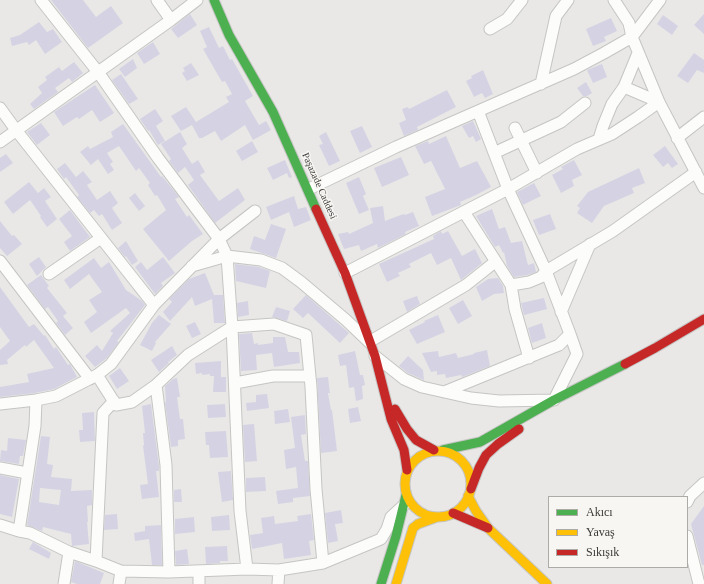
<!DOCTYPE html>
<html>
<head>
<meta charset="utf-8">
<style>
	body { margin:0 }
	#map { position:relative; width:704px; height:584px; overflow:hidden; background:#e9e8e6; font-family:Georgia,serif }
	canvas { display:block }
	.legend { position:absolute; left:548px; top:496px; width:140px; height:72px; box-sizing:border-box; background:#f7f6f2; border:1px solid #acaba8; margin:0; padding:5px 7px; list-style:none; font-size:12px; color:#3c3b3a }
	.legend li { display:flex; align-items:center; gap:8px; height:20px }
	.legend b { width:20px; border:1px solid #acaba8 }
</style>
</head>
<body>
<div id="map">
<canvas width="704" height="584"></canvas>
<ul class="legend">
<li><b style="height:5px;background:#4caf50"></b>Akıcı</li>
<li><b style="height:5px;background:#ffc107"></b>Yavaş</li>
<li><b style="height:5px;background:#c62828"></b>Sıkışık</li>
</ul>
</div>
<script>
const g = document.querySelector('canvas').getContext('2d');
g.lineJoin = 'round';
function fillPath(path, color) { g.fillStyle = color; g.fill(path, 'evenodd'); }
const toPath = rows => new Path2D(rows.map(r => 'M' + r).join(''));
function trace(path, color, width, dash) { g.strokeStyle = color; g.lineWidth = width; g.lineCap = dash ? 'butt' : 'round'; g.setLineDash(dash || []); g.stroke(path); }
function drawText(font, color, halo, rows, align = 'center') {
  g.font = font + ' Georgia,serif'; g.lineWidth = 3; g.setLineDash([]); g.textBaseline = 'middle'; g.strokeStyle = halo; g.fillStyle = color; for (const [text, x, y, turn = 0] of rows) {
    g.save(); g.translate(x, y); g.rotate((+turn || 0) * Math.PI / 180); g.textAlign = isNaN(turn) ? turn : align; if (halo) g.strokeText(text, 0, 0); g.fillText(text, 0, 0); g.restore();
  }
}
fillPath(toPath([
	[51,0,83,0,96,17,111,6,123,23,88,48],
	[190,14,197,25,178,38,171,29],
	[704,14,704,34,694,25],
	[663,15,678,26,672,35,657,24],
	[611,18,617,31,604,37,606,41,593,46,586,29],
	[39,22,47,32,53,29,62,42,45,54,36,40,29,45,27,42,12,46,10,38,20,35],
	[209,27,219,48,223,46,230,60,232,59,253,96,245,101,259,125,266,121,271,130,253,140,245,125,221,141,215,131,202,138,199,138,192,125,181,131,171,116,186,107,196,122,229,102,226,97,232,94,225,81,222,82,203,49,207,47,200,31],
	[153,42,160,54,144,64,137,53],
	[694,53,704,60,704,73,697,70,688,83,677,76],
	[133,59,137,68,125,77,119,69],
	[74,62,83,73,72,82,69,78,55,88,58,92,34,109,30,104,42,93,38,87,47,80,45,77,59,67,62,71],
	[191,63,199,75,187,81,182,73,185,71,183,68],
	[602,64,607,77,593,83,587,70],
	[483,70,493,94,485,98,482,93,474,97,466,81,472,78,471,76],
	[121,74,138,99,129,104,112,80],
	[586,82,592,93,587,96,583,96,577,88],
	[95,85,114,113,100,122,92,110,79,119,77,117,63,126,54,112],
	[447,90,456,107,417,127,418,130,404,136,399,123,406,120,402,109,408,107,409,109],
	[155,109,163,121,156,126,165,141,158,145,149,130,148,131,140,119],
	[473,121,481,139,476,142,473,136,469,138,462,126],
	[41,123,50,135,37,145,27,132],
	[123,124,161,177,162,176,179,197,175,199,187,217,189,215,203,234,192,241,169,261,143,229,166,210,157,195,155,196,148,185,150,183,139,168,136,171,119,146,107,153,113,162,110,164,114,170,108,174,98,159,91,165,80,152,88,146,90,149,113,137,111,132],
	[362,126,372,147,360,153,350,131],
	[180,132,187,144,182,148,192,164,198,160,205,172,200,175,219,201,238,188,245,200,215,223,188,185,194,180,185,167,178,173,169,161,171,159,161,144],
	[326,132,340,161,329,166,319,145,323,144,319,136],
	[446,136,460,168,477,161,491,187,476,195,460,202,461,205,432,216,425,197,445,189,431,161,424,164,415,146,428,141,429,144],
	[252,141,258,152,242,161,236,151],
	[665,146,678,164,672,168,668,163,663,167,653,155],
	[6,154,13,163,0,172,0,158],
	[401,157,409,175,382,187,374,168],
	[285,160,292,177,289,178,287,173,273,180,267,168],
	[574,160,582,175,572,180,574,186,561,193,552,175,563,169,561,167],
	[65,163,76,177,83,171,92,182,87,185,97,200,110,191,118,203,112,208,122,223,112,230,102,214,99,216,94,210,90,213,77,197,79,195,66,177,64,179,57,169],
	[639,168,645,183,632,188,634,193,604,206,592,223,577,213,580,208,577,206,588,192],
	[359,177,366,194,363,196,369,210,359,214,346,183],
	[29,182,38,193,44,188,51,197,45,201,57,219,47,227,40,217,41,216,30,200,13,214,4,202],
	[534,183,541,196,523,205,517,192],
	[135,193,145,206,139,211,129,198],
	[294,196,298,209,306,207,311,220,294,227,289,212,271,220,266,207],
	[383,206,385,221,398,216,404,214,405,215,413,212,419,226,405,232,406,234,378,248,377,244,361,251,359,245,344,249,338,234,348,232,349,234,373,223,370,208],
	[492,209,499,229,505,227,511,243,522,241,528,265,534,263,536,272,527,275,514,277,507,266,504,252,503,253,499,245,495,247,476,216],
	[70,210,90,237,70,251,64,242,72,236,59,219],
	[550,214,556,229,539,235,533,220],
	[0,221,12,236,14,235,22,244,7,256,0,248],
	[271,224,286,229,276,258,250,249,254,236,265,240],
	[441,231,442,234,448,231,462,256,475,249,482,263,461,280,451,258,437,265,431,253,409,264,411,267,398,273,400,276,387,282,379,264,434,239,433,236],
	[126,241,138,261,132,265,126,256,125,257,118,248],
	[39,257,46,267,37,276,29,264],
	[163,257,175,273,161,283,163,286,155,294,135,267,141,262,147,270],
	[94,258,101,268,109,262,126,290,142,301,145,305,117,341,119,342,107,358,95,367,85,356,97,345,102,351,113,333,110,331,130,313,126,308,91,333,84,322,97,312,89,300,102,292,89,274,70,289,64,280],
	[235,264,259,267,270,271,266,288,236,281],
	[205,273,214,295,223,295,225,323,214,323,212,299,195,306,192,297,170,321,163,312,172,302,169,299,189,279],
	[41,275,49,286,47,288,67,313,63,316,73,328,65,335,56,323,58,321,48,307,45,309,27,285],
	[498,278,503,286,504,293,494,294,482,301,476,287,488,279],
	[0,287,29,327,34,324,44,336,45,335,54,349,56,347,68,365,70,364,77,377,54,389,35,393,0,397,0,387,29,382,27,374,54,368,34,340,26,347,25,345,7,360,8,364,0,365,0,350,10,341,0,327],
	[306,295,349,333,340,343,308,313,303,318,293,309],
	[417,296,420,304,407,312,403,301],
	[544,298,547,309,524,315,521,303],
	[463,300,472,316,458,324,449,308],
	[248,301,249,315,238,317,237,303],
	[276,307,290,311,287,321,272,317],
	[159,315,171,324,155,342,156,343,152,351,140,345,152,323],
	[438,315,445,332,417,344,409,330,425,322,424,321],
	[195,322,201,334,192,338,186,326],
	[542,323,546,338,532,343,528,328],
	[252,333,254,344,258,343,258,345,273,343,273,337,285,337,288,352,299,352,300,363,274,367,272,353,256,355,257,370,241,371,239,334],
	[172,346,177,355,168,362,169,363,159,372,151,360],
	[487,350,490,366,462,377,461,375,446,378,445,374,437,375,437,371,431,372,422,353,438,351,439,357,456,353,458,358,474,354,474,353],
	[355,351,360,375,363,375,365,385,362,386,363,399,356,401,354,387,349,388,346,365,340,366,338,355],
	[408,356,423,370,424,380,408,373,399,366],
	[221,361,221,377,226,377,226,392,213,392,214,376,210,376,210,374,202,375,202,373,196,374,195,363],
	[120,368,129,381,117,389,109,376],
	[328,377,330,393,328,393,331,410,332,410,337,451,321,453,317,378],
	[177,378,180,397,177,397,180,419,183,419,185,439,178,440,178,446,171,447,165,403,166,402,165,386,173,379],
	[267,394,269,408,247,411,246,403,256,402,256,395],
	[151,404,159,466,159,471,156,471,159,497,142,499,140,485,148,484,143,446,144,445,143,433,145,433,142,406],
	[225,404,226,417,208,418,207,405],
	[358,407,361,421,350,423,348,409],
	[288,409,290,422,275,424,274,411],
	[94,412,95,441,80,442,79,430,83,430,82,413],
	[305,415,306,434,301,435,305,461,308,461,310,496,293,498,293,502,278,504,276,491,298,488,296,467,286,469,284,450,295,448,291,417],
	[254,424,257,461,245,462,243,425],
	[226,431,228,457,210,458,209,445,206,445,205,432],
	[41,436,50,437,47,464,53,465,51,477,72,479,71,491,92,490,92,505,87,506,88,522,87,522,89,544,72,546,71,534,43,527,42,531,27,525],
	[40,488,61,490,59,505,39,502],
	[8,438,26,440,23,456,20,456,19,464,0,461,1,450,7,451],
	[231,471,233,500,222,502,218,472],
	[0,475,19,479,12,517,0,514],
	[265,477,266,491,246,492,246,478],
	[181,489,182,502,174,502,174,490],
	[704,506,704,565,702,565,691,524],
	[341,510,343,523,335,524,338,541,328,543,325,513],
	[117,514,118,529,104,530,105,515],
	[311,514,314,540,309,541,311,555,284,559,282,543,252,549,250,535,263,533,261,518,274,516,275,524,298,521,297,516],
	[229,515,230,530,212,531,211,517],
	[194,517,195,532,175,534,175,519],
	[161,525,162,565,152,565,149,539,135,541,134,533,145,531,145,526],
	[33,542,51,553,49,559,29,549],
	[227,546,228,561,220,561,220,563,206,564,205,547],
	[187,549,189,564,176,565,175,551],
	[75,561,104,573,100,584,77,584,71,582]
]), '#d5d3e3');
const street = toPath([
	[41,0,98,72,158,158,219,239,227,256,232,327,188,355,156,385,132,402,116,405,97,375],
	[614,0,629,23,632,37,659,102,704,188],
	[171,20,197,0],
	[490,29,507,19,522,0],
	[541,84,556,16,568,0],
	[624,87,638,53],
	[0,108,16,130,154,305],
	[515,128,537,173],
	[677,138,704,117],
	[599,139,603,126,612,104,624,87,659,102],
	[0,142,171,20,157,0],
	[494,153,561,122,585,103],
	[309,189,396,147,574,69,604,53,632,37,660,0],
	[464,212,511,285,515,309,529,358],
	[0,261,90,379],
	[192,266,227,256,261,260,282,268,301,282,346,320,369,342,466,285,495,262],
	[345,273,508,189,577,149,612,134,638,117,659,102],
	[49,274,101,238],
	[511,285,529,282,541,277,546,271,613,231,696,172],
	[561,312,590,244],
	[375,356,404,379,422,387,471,398,499,401,554,400,577,354,570,334],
	[235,383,273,376,310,376],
	[156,385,166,465,169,572],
	[444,392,559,345,570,334,546,271,508,189,478,111],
	[36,400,35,426,19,531,30,533,69,552,96,561,103,413,114,401],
	[0,404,36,400,56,396,97,375,111,364,154,305,219,239,255,211],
	[0,468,27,473],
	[687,502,690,496,704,483],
	[0,525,19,531],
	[687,536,699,584],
	[96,561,121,571,169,572,247,569,279,570,323,563,381,539,387,529,391,517,404,505],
	[247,569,240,511,232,327,274,324,306,335,311,387,316,489,323,563],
	[199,571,199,584],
	[64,584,69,552],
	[119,584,121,571],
	[278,584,279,570]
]);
const fast = toPath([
	[214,0,229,35,273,112,316,209],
	[443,450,480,442,554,400,625,364],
	[381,584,396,536,406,495]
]);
const slow = toPath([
	'405 484a33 33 0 1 1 66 0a33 33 0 1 1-66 0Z',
	[468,496,476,511,488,528,547,584],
	[396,584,413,528,418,524,437,517]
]);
const jam = toPath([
	[316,209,345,273,375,356,391,419,404,450,407,470],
	[625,364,655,348,704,319],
	[395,409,407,429,416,440,434,450],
	[471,489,479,468,486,455,498,444,519,429],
	[453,513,488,528]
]);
trace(street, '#c5c5c3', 13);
trace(fast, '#c5c5c3', 11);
trace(slow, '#c5c5c3', 11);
trace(jam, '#c5c5c3', 11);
trace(street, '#fcfcfb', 11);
trace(fast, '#4caf50', 9);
trace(slow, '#ffc107', 9);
trace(jam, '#c62828', 9);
drawText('10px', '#3c3b3a', '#f7f6f2', [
	["Paşazade Caddesi",319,186,66]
]);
</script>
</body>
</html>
